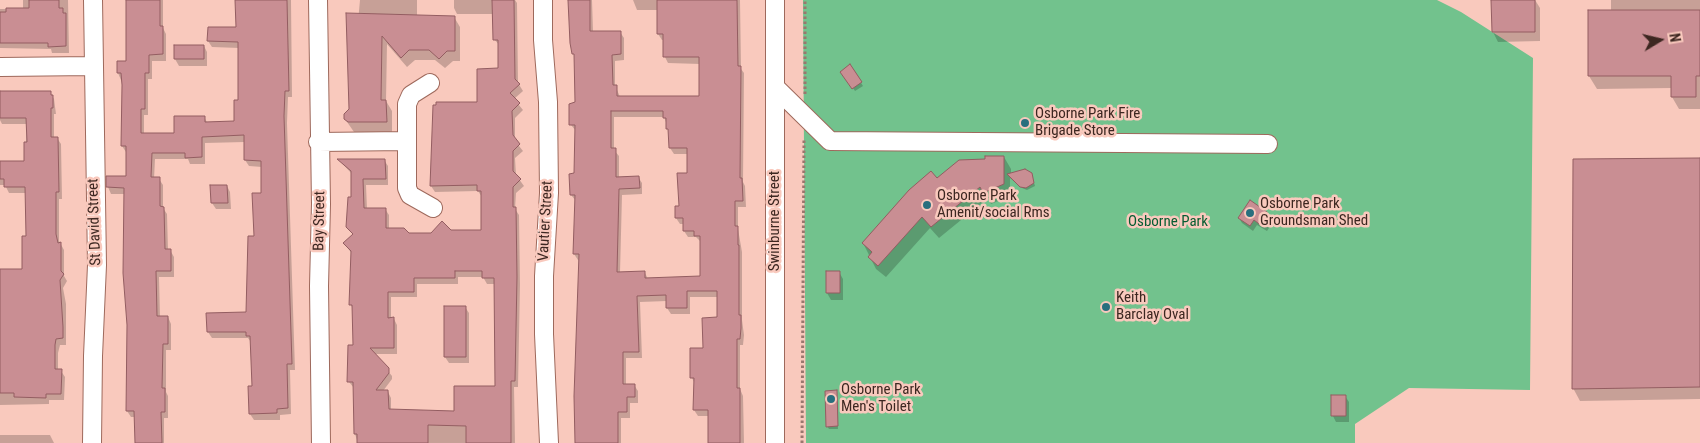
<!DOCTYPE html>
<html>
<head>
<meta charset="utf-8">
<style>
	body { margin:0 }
	#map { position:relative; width:1700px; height:443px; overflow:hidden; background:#f9c9bd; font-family:"Roboto Condensed",sans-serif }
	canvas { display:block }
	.north { position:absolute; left:1635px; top:15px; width:50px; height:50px; -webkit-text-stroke:4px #f9c9bd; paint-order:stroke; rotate:81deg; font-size:14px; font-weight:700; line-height:20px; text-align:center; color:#3d2721 }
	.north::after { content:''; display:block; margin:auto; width:18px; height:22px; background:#3d2721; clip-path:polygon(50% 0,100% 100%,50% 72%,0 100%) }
</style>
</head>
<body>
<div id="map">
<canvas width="1700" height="443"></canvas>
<div class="north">N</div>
</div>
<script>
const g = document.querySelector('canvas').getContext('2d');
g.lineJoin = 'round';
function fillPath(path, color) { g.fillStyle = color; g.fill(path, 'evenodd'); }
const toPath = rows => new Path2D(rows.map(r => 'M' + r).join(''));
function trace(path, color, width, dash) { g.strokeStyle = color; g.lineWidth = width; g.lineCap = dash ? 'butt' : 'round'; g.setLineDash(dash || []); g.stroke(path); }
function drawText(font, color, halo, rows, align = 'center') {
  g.font = font + ' "Roboto Condensed",sans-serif'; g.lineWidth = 5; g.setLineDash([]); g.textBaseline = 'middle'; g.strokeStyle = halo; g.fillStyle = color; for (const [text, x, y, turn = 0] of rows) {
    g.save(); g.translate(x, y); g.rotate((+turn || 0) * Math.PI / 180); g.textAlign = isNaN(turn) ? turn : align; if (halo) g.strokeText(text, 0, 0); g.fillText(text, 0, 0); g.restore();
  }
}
fillPath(toPath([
	[803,0,1437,0,1461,12,1533,58,1530,390,1409,388,1355,424,1355,443,806,443]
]), '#72c28d');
fillPath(toPath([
	[23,0,68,0,69,53,52,53,51,49,0,48,0,9,23,9],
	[127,0,163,0,163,28,166,34,166,61,152,61,152,79,148,79,148,115,144,115,144,134,175,134,204,117,208,124,236,123,239,102,239,48,212,47,208,41,237,28,240,0,291,0,292,97,288,97,287,123,295,370,290,370,291,414,280,415,280,420,254,420,250,414,253,387,251,342,248,338,212,338,208,332,247,314,262,195,262,167,249,166,245,160,245,142,205,143,205,164,190,164,188,159,155,159,154,179,159,179,163,185,163,208,167,214,168,250,170,250,174,257,174,277,159,277,160,317,168,317,171,324,171,350,166,350,166,392,168,396,168,418,164,418,164,443,130,443,136,443,136,417,131,417,127,411,128,325,125,194,111,194,108,187,127,178,126,152,122,146,123,85,118,73,127,62],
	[360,0,417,0,417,16,454,17,460,27,460,61,453,61,445,68,435,60,415,60,407,67,387,44,386,101,392,111,392,132,354,132,345,119,350,109],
	[454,0,515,0,517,3,518,83,523,91,514,99,523,110,515,118,515,141,523,151,515,158,516,175,524,186,516,193,515,209,519,215,520,285,518,387,514,387,515,443,358,443,355,434,354,388,349,382,354,346,354,311,351,305,352,254,344,243,354,236,347,226,352,198,352,174,339,160,384,160,388,166,388,185,366,185,367,209,385,209,389,215,389,230,408,234,483,231,482,197,478,191,435,192,431,186,500,70,500,46,494,39,494,14,457,14,454,8],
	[458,277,483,277,487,284,495,284,496,387,455,412,391,410,391,398,388,392,383,391,392,379,392,376,374,354,397,354,397,325,394,319,391,319,391,297,417,297,417,284,458,284],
	[569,0,592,0,593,32,620,32,624,38,624,60,615,61,615,85,620,97,700,97,700,64,668,63,665,57,665,40,662,40,658,34,658,10,637,10,633,0,740,0,741,69,744,73,743,182,745,186,746,207,738,207,738,229,742,252,742,320,744,335,743,345,740,345,740,389,743,396,744,443,709,443,709,416,698,416,694,410,695,384,692,378,719,319,718,297,690,297,690,314,671,314,667,308,667,301,640,302,642,358,626,358,626,385,634,385,638,391,638,403,630,403,630,418,621,418,621,443,576,443,580,261,578,260,574,254,576,201,571,195,571,175,575,174,576,131,571,125,576,103,576,59,571,43],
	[614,117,664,117,670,133,670,148,674,154,688,154,688,174,676,218,680,224,684,224,684,231,688,237,696,237,701,242,701,277,648,279,645,273,620,273,622,195,642,194,642,183,638,177,619,178,619,156,614,150],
	[1492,0,1535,0,1540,8,1540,41,1498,42,1493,32],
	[1611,0,1700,0,1700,109,1679,109,1672,97,1672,88,1597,89,1589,76,1589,11,1611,11],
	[175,46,204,46,207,52,207,66,179,66,175,59],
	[850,66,863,86,855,91,842,72],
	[0,92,50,92,54,99,56,114,54,114,54,138,57,138,61,144,62,199,59,199,59,241,64,250,64,276,67,281,63,288,66,304,66,345,60,345,58,353,58,371,61,371,65,377,64,400,49,400,49,404,0,405,0,270,23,270,28,237,26,193,9,193,5,185,0,185,0,162,25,162,27,124,2,124,0,120],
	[1004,157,1011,169,1011,175,1032,176,1035,186,1027,190,1022,188,1010,178,1010,196,991,204,988,198,939,238,930,228,886,277,876,269,863,243,937,179,986,160],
	[1700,159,1700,399,1580,401,1573,388],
	[227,186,230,192,231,209,216,209,212,203],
	[1266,213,1271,225,1267,231,1257,225,1253,231,1242,223,1239,218],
	[827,272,839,272,843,279,843,300,831,300,827,293],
	[465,307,469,313,469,363,449,363,445,357],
	[836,392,838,429,829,429,827,426],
	[1345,396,1349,402,1349,422,1336,422,1333,416],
	[0,435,50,435,54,443,0,443]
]), '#0003');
const building = toPath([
	[29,0,59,0,59,8,63,8,63,13,66,13,66,46,48,47,48,43,0,43,0,12,6,12,6,8,29,8,29,0],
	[126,0,160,0,160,26,163,26,163,54,149,55,149,73,145,73,145,109,141,109,141,133,174,133,174,116,205,116,205,122,234,121,234,100,238,100,238,42,207,41,208,27,236,27,235,0,287,0,289,91,285,91,284,116,292,364,287,364,288,408,277,409,277,413,249,414,248,386,252,386,250,336,246,336,246,332,207,332,206,313,246,312,248,236,254,236,252,193,261,193,261,161,244,160,244,135,202,137,202,157,185,158,185,153,152,153,151,177,160,177,160,206,164,207,165,249,171,249,171,271,156,271,157,316,168,316,168,344,163,344,162,388,165,388,165,412,161,412,162,443,135,443,134,411,126,411,127,325,123,273,124,188,106,187,106,176,126,176,126,146,121,146,122,85,121,73,117,73,117,61,126,61,126,0],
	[492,0,514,0,515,79,520,84,510,93,520,103,512,111,513,135,520,144,513,151,513,171,521,179,513,187,513,207,516,207,517,277,515,381,511,381,511,443,466,443,466,426,428,425,428,443,357,443,357,434,354,434,353,382,347,382,348,345,353,345,352,305,349,305,351,251,343,243,353,234,346,227,348,197,351,197,351,171,337,159,385,159,386,179,363,179,364,208,386,208,386,228,404,228,409,233,431,233,442,221,451,230,481,230,481,191,477,191,477,185,430,186,433,105,436,105,436,102,477,102,477,69,498,68,498,40,493,40,492,0],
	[455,271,482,271,482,278,494,278,495,386,454,386,454,411,389,409,388,390,376,390,389,373,389,368,370,348,394,348,394,317,388,318,388,292,414,292,414,278,455,278,455,271],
	[568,0,590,0,590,31,621,31,621,54,612,55,613,85,617,85,617,96,699,96,699,57,663,57,663,34,657,34,657,0,737,0,738,66,741,66,740,178,742,178,743,201,735,201,735,226,738,226,738,245,739,245,739,315,741,315,741,328,740,339,737,339,737,388,740,388,740,443,708,443,708,410,693,410,694,378,690,378,690,348,703,348,702,318,717,317,717,291,687,291,687,308,666,308,666,295,637,296,639,352,623,352,623,384,635,384,635,397,627,397,627,412,618,412,618,443,575,443,574,396,579,254,573,254,575,195,570,195,569,174,574,173,575,125,569,125,569,104,575,102,574,54,572,54,570,43,568,0],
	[611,111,663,111,663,118,666,118,666,129,668,129,669,148,687,148,687,173,677,173,679,206,675,206,675,218,683,218,683,231,694,231,694,236,700,236,700,276,645,278,645,271,617,272,619,189,640,188,639,176,616,177,616,148,611,148,611,111],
	[1491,0,1535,0,1535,32,1492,32,1491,0],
	[1588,10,1700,10,1700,76,1696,76,1696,97,1671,97,1671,76,1588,76,1588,10],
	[346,13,455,16,455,51,447,51,439,59,429,50,409,50,401,58,382,36,381,100,386,100,387,122,348,122,344,119,344,114,349,109,346,13],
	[174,45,204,45,204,59,174,59,174,45],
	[850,64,862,82,852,89,840,72,850,64],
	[0,91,51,91,51,95,53,95,53,108,51,108,51,137,58,137,59,192,56,192,56,234,58,243,61,242,61,271,64,274,60,280,63,327,63,338,56,339,55,345,55,369,62,369,61,394,46,394,46,398,14,397,14,393,0,393,0,269,22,269,22,236,26,236,25,187,4,187,4,179,0,179,0,161,24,161,24,142,27,142,26,118,0,118,0,91],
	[985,156,1004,156,1004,184,983,193,980,187,931,227,922,217,878,266,868,257,872,252,862,243,909,190,931,171,937,178,959,160,985,159,985,156],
	[1700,158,1700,387,1572,389,1573,159,1700,158],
	[1025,169,1032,173,1034,183,1026,188,1020,187,1007,174,1025,169],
	[210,185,227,185,228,203,211,203,210,185],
	[1250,200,1267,212,1268,219,1263,227,1254,220,1250,226,1238,218,1250,200],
	[826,271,840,271,840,293,826,293,826,271],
	[444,306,466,306,466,357,444,357,444,306],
	[837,390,838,426,826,427,825,391,837,390],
	[1331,395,1346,395,1346,416,1331,416,1331,395]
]);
fillPath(building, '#c98e93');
trace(building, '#935d61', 1);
const minor = toPath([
	[318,0,321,204,319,286,321,443],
	[543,0,543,40,548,102,549,193,544,276,544,334,549,443],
	[0,67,92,66],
	[430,83,411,95,407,104,407,188,410,195,433,208],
	[775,87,830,141,1268,144],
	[318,142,406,141],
	[92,443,93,356,97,265,93,0],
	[775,443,775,0]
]);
trace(minor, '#9e695c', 20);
trace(toPath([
	[805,94,805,0],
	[802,443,804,138]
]), '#9a776e', 3, [2.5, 2.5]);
trace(minor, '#fff', 18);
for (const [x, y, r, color] of [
	[1025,123,5,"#296f7e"],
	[927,205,5,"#296f7e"],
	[1250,213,5,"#296f7e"],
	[1106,307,5,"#296f7e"],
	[831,399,5,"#296f7e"]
]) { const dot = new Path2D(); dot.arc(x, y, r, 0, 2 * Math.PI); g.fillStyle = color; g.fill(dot); trace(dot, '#f9c9bd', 2); }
drawText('15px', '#3d2721', '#f9c9bd', [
	["Osborne Park Fire",1035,114],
	["Brigade Store",1035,131],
	["Osborne Park",937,196],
	["Amenit/social Rms",937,213],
	["Osborne Park",1260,204],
	["Groundsman Shed",1260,221],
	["Keith",1116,298],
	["Barclay Oval",1116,315],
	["Osborne Park",841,390],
	["Men's Toilet",841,407]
], 'left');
drawText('15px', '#3d2721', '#f9c9bd', [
	["Bay Street",320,221,-89],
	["Vautier Street",546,221,-87],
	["Swinburne Street",775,221,-90],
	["St David Street",95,222,-92]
]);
drawText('15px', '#065c31', '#f9c9bd', [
	["Osborne Park",1168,222]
]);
</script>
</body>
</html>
